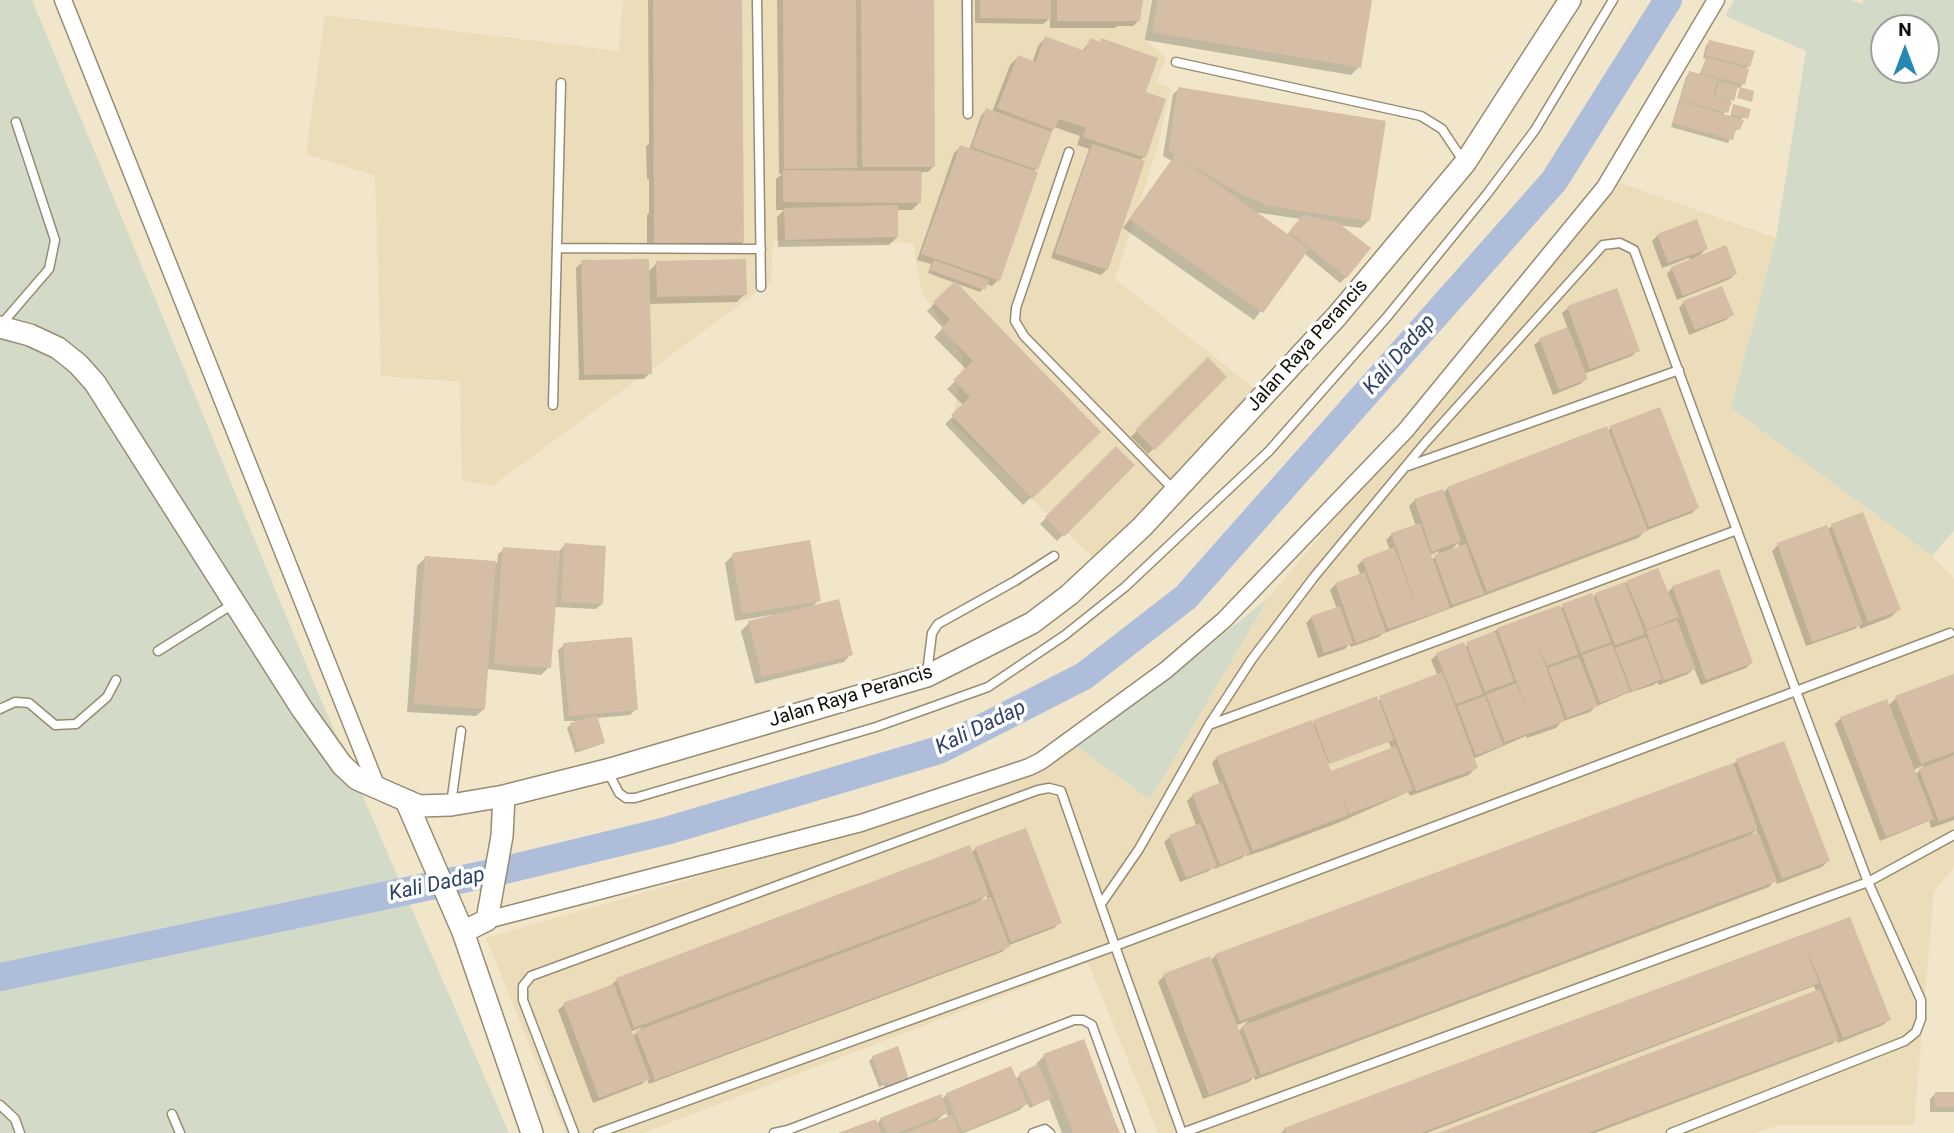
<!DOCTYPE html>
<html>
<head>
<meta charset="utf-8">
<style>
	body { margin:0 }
	#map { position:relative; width:1954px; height:1133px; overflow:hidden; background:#f2e6ca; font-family:Roboto,sans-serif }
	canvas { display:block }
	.north { position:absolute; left:1870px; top:14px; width:70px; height:70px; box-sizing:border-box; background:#fff; border:2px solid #a09f9b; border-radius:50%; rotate:0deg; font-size:19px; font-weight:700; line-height:28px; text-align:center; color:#120e05 }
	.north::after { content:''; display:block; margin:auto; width:24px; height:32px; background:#2587b2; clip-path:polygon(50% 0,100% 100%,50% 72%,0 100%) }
</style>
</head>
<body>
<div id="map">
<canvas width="1954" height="1133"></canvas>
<div class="north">N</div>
</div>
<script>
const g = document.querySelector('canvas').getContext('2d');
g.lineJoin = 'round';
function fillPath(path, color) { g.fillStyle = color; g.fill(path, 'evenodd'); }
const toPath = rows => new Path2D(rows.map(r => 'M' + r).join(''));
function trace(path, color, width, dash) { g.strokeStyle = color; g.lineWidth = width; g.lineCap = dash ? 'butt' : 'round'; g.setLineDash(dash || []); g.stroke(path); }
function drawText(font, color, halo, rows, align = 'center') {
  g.font = font + ' Roboto,sans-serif'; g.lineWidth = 7; g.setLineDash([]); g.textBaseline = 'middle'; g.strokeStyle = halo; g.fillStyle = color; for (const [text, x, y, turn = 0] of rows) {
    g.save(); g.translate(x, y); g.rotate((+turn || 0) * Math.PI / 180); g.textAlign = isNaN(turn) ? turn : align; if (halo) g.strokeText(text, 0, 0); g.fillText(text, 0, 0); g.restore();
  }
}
fillPath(toPath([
	[623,0,1150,0,1146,40,1166,58,1156,82,1171,88,1158,146,1115,279,1268,399,1106,570,952,423,963,358,943,323,922,294,913,243,773,241,771,282,492,486,462,480,460,382,381,376,375,176,306,154,325,15,618,51],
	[1618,182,1776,238,1731,408,1932,556,1954,579,1954,868,1934,891,1914,1125,1780,1125,1754,1133,1158,1133,1088,963,643,1133,565,1133,486,938,978,796,1076,746,1150,800,1269,597]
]), '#ecddba');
fillPath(toPath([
	[0,0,32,0,313,681,509,1133,0,1133],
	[1734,0,1851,0,1863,4,1863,0,1954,0,1954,531,1932,556,1731,408,1776,238,1806,51,1725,16],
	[1926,28,1926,70,1884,70,1884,28],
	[1269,597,1150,800,1076,746,1175,674]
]), '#d3dbc8');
fillPath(toPath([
	[648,0,741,0,743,242,735,250,647,250,647,215,649,213,649,179,647,179,646,146,649,144],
	[777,0,932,0,934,166,928,172,920,172,920,202,912,210,896,210,897,237,889,245,778,247,777,217,784,210,776,210,776,179,782,174,779,174],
	[975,0,1141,0,1139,20,1133,26,1117,26,1115,28,1050,28,1050,18,1043,24,975,23],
	[1152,0,1371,0,1359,67,1351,75,1145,40],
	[1045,38,1082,51,1091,40,1099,43,1102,40,1144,93,1144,157,1140,161,1107,269,1101,275,1051,258,1089,149,1077,145,1080,136,1054,127,1034,172,998,280,992,286,986,284,980,292,955,283,1099,432,1023,505,945,424,964,406,947,389,967,370,934,337,943,328,927,311,955,283,928,273,931,264,917,260,954,153,960,147,969,150,981,116,986,110,992,112,1010,65,1018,57,1032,63,1038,46],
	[1709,42,1749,66,1745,69,1743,84,1740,88,1736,87,1723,116,1730,118,1733,107,1747,118,1742,118,1739,129,1733,132,1728,143,1671,127,1686,77,1690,73,1699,75,1706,59,1703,58,1706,45],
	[1179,89,1369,220,1361,228,1338,225,1346,277,1340,283,1304,253,1254,320,1123,228,1172,161,1163,156,1173,94],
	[1253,212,1301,219,1286,236],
	[1658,235,1706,249,1696,259,1735,274,1730,279,1677,300,1667,274,1672,268,1690,261,1689,258,1662,268,1652,241],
	[582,262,648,272,657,263,745,294,737,302,648,304,650,373,644,379,579,380,576,268],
	[1684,302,1732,315,1726,320,1689,335,1679,308],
	[1568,308,1638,350,1632,356,1584,374,1586,379,1580,384,1553,395,1534,345,1540,340,1568,329,1562,313],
	[1208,359,1225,377,1148,454,1131,437],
	[1611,427,1697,508,1692,513,1645,531,1638,538,1382,634,1379,637,1351,647,1349,644,1345,649,1318,658,1306,623,1312,617,1337,609,1330,590,1336,584,1361,576,1357,566,1363,560,1390,550,1386,540,1392,534,1416,526,1409,506,1415,500,1443,493,1448,488,1608,431],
	[1458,543,1460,548,1449,552],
	[1440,551,1432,560,1430,555],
	[1116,448,1133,465,1057,541,1040,524],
	[1832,526,1899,609,1891,617,1860,629,1859,625,1855,629,1806,646,1772,551,1778,545,1826,528,1827,530],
	[565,545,602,604,596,609,554,607,549,667,541,675,487,669,484,709,476,716,407,712,417,566,425,558,497,563,498,554,504,549,559,551],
	[733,555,819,600,811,608,851,654,844,662,755,684,741,631,749,623,772,617,771,615,735,621,725,563],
	[1627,582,1667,593,1673,587,1751,663,1746,668,1701,685,1694,668,1688,674,1659,685,1657,682,1654,685,1625,694,1595,707,1590,712,1561,722,1556,728,1527,738,1526,736,1473,759,1476,767,1469,775,1410,796,1408,792,1338,823,1274,847,1247,856,1246,854,1242,858,1214,869,1213,867,1209,871,1180,882,1164,842,1170,837,1196,825,1187,801,1193,795,1220,785,1212,763,1217,757,1377,701,1438,676,1431,660,1437,654,1464,647,1498,629,1560,609,1563,606,1592,599,1596,594],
	[1388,741,1392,750,1331,774,1328,767,1387,745,1322,769,1321,766],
	[564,645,636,709,630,715,596,718,603,742,599,745,575,753,567,728,571,724,583,721,564,721,558,650],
	[1954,676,1954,820,1931,828,1929,821,1880,841,1835,724,1841,718,1888,706,1896,698],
	[1925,765,1915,775,1913,770],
	[1737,761,1828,861,1822,867,1777,884,1775,880,1769,887,1255,1080,1254,1077,1249,1082,1203,1099,1158,982,1164,976,1210,961,1216,955,1733,764],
	[1756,830,1757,834,1748,838],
	[1248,1021,1238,1032,1235,1026],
	[969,847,971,853,976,848,1060,922,1054,928,1007,946,1002,952,649,1084,647,1079,642,1084,593,1103,558,1010,564,1005,611,985,617,980],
	[986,895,988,900,977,905],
	[642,1027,632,1037,630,1032],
	[1799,936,1889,1019,1883,1025,1838,1043,1836,1040,1832,1044,1595,1133,1443,1133,1817,993,1814,986,1427,1133,1281,1133,1285,1129],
	[1044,1056,1118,1133,1062,1133,1049,1099,1030,1108,1027,1103,1020,1110,964,1133,842,1133,876,1125,881,1119,941,1100,947,1094,1015,1079,1020,1075,1037,1067,1036,1064],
	[946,1112,949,1118,935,1123],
	[873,1057,908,1083,887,1092,884,1085,879,1087,869,1061],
	[1936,1093,1954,1093,1954,1112,1930,1112,1930,1099]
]), '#0003');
trace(toPath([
	[0,977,501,871,666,831,939,750,1084,676,1186,597,1554,181,1668,0]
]), '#aebdd9', 28);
fillPath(toPath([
	[653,0,742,0,744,242,654,243],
	[783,0,856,0,857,168,784,169],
	[861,0,934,0,935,167,862,167],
	[980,0,1051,0,1051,19,980,18],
	[1057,0,1143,0,1140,21,1057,21],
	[1158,0,1372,0,1361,68,1152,32],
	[1045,36,1085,51,1090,38,1100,42,1101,38,1158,58,1146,92,1166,99,1146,158,1083,137,1086,128,1059,119,1054,130,997,108,1018,55,1036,62],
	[1709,40,1755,51,1750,67,1705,55],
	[1706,57,1749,69,1745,85,1701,73],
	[1689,71,1718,79,1713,96,1732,102,1728,113,1680,100],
	[1719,81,1738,86,1734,101,1715,96],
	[1178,87,1386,121,1370,221,1268,206,1235,191,1180,158,1309,249,1263,313,1129,219,1175,155,1168,150],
	[1740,87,1754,91,1752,102,1737,98],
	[1680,101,1744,120,1740,130,1736,129,1733,140,1673,123],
	[1733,104,1751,109,1748,119,1731,114],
	[986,108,1052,132,1038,170,972,147],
	[1092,144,1145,161,1108,270,1055,253],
	[960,145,1038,172,1000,281,921,254],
	[783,170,922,171,921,203,783,202],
	[898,205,898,237,785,240,784,208],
	[1303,215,1337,222,1371,248,1347,278,1289,231],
	[1697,219,1708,249,1668,263,1657,234],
	[1726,245,1737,274,1683,296,1671,267],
	[649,259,652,374,584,375,581,260],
	[746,259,747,295,657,297,656,261],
	[934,260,989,280,985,290,930,270],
	[955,281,1101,432,1032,499,951,415,970,397,953,380,973,361,941,328,950,319,933,302],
	[1722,286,1734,315,1695,330,1683,301],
	[1617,288,1640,351,1590,369,1567,306],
	[1568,327,1588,379,1559,390,1539,338],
	[1208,357,1227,377,1155,450,1135,430],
	[1660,407,1699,508,1649,527,1610,426],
	[1607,426,1648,531,1487,592,1447,487],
	[1116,446,1135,465,1064,537,1045,517],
	[1443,489,1461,541,1432,552,1414,499],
	[1863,512,1901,610,1868,622,1831,524],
	[1420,523,1450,608,1388,629,1362,559,1394,547,1420,615,1391,533],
	[1827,525,1863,624,1812,642,1777,543],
	[810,540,821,601,742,614,732,553],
	[564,543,606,546,603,604,561,602],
	[1466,544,1484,594,1452,605,1434,555],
	[503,547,560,551,551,668,494,664],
	[425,556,496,561,485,709,414,704],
	[1658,568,1679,617,1647,630,1626,581],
	[1719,569,1753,663,1706,680,1672,586],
	[1365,572,1386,632,1356,643,1335,583],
	[1625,582,1644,631,1643,635,1615,645,1595,593],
	[1592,593,1611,642,1581,653,1562,604],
	[839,599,853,655,762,677,748,621],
	[1560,605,1578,654,1547,666,1536,638,1565,721,1505,742,1486,695,1516,683,1529,716,1497,628],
	[1340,606,1353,643,1324,653,1311,616],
	[1677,620,1696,669,1664,680,1646,631],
	[1495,631,1514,681,1485,692,1466,642],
	[632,637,638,710,569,716,563,643],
	[1646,637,1662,679,1632,691,1615,648],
	[1464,642,1483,694,1456,704,1436,653],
	[1612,644,1630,691,1600,703,1582,655],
	[1579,657,1598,706,1567,718,1548,668],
	[1442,672,1478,768,1416,791,1379,696],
	[1954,674,1954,752,1921,764,1895,696],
	[1377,696,1394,740,1330,764,1313,720],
	[1485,696,1503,745,1476,755,1457,706],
	[1887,699,1934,819,1886,837,1840,717],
	[597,715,605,743,578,750,570,723],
	[1312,720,1331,771,1396,746,1413,790,1349,814,1341,795,1348,815,1253,851,1216,756],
	[1784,741,1830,861,1782,879,1736,759],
	[1954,755,1954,816,1939,822,1919,769],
	[1733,763,1758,829,1240,1021,1215,954],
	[1222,782,1250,853,1220,865,1192,794],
	[1200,823,1217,866,1186,878,1169,835],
	[1026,828,1062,923,1011,942,975,847],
	[1758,832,1777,881,1261,1075,1242,1026],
	[970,845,989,895,634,1028,616,978],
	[991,897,1010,947,655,1080,636,1031],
	[1850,917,1891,1020,1843,1038,1805,944,1819,983,1421,1133,1286,1133,1284,1128],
	[1210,956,1257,1076,1209,1095,1163,974],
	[614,984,650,1079,599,1098,563,1003],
	[1820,989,1839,1039,1743,1075,1588,1133,1438,1133],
	[1084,1039,1115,1121,1120,1133,1073,1133,1043,1054],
	[898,1046,910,1083,890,1090,888,1082,882,1084,872,1056],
	[1038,1064,1053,1098,1033,1106,1019,1073],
	[1011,1066,1028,1104,962,1132,946,1093],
	[1935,1092,1954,1092,1954,1107,1935,1107],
	[941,1094,948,1113,896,1133,887,1133,880,1118],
	[952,1115,960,1133,906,1133],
	[876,1119,881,1133,838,1133]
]), '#d6bda5');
const service = toPath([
	[757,0,761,287],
	[967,0,968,114],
	[1176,62,1421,116,1442,129,1464,162],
	[1069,152,1016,308,1015,321,1024,336,1174,490],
	[557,248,761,249],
	[0,326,49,269,55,240,16,122],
	[553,405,561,83],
	[1408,466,1679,370],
	[158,651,233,604],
	[927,673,932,633,938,624,1015,581,1054,556],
	[0,709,15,702,29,703,55,725,76,724,107,697,116,680],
	[1209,725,1737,530],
	[608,772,619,793,626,798,635,798,876,727,988,687,1065,635,1125,587,1269,451,1387,317,1487,194,1535,130,1613,0],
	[451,804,461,731],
	[1101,904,1139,849,1209,725,1252,659,1314,577,1425,443,1603,245,1620,243,1634,250,1796,691,1950,633],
	[0,1105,15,1119,20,1133],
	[172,1114,180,1133],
	[574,1133,523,1000,523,986,531,976,1038,790,1049,788,1061,791,1115,946,598,1133],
	[774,1133,788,1130,1074,1020,1083,1020,1092,1025,1131,1133],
	[1033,1133,1045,1129,1050,1133],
	[1671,1133,1905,1041,1916,1032,1921,1019,1921,1000,1868,882,1796,691,1115,946,1182,1133,1868,882,1954,835]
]);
const minor = toPath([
	[63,0,378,790],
	[487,920,861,823,1029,767,1041,761,1166,670,1224,620,1406,430,1605,187,1716,0]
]);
const tertiary = toPath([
	[0,327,30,335,58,348,78,364,95,383,302,709,342,765,357,779,419,806,451,805,504,796,607,770,927,676,1032,623,1069,595,1142,527,1337,316,1465,163,1570,0],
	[407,803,463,932,532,1133],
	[463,932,487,920,502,836,504,796]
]);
trace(service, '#978c72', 11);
trace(minor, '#978c72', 19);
trace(tertiary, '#978c72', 24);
trace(service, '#fff', 8);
trace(minor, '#fff', 16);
trace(tertiary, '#fff', 21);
drawText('19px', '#120e05', '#fff', [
	["Jalan Raya Perancis",1308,346,-48],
	["Jalan Raya Perancis",851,697,-17]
]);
drawText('italic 21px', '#2e426a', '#fff', [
	["Kali Dadap",1400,355,-49],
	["Kali Dadap",981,728,-26],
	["Kali Dadap",437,885,-12]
]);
</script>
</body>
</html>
